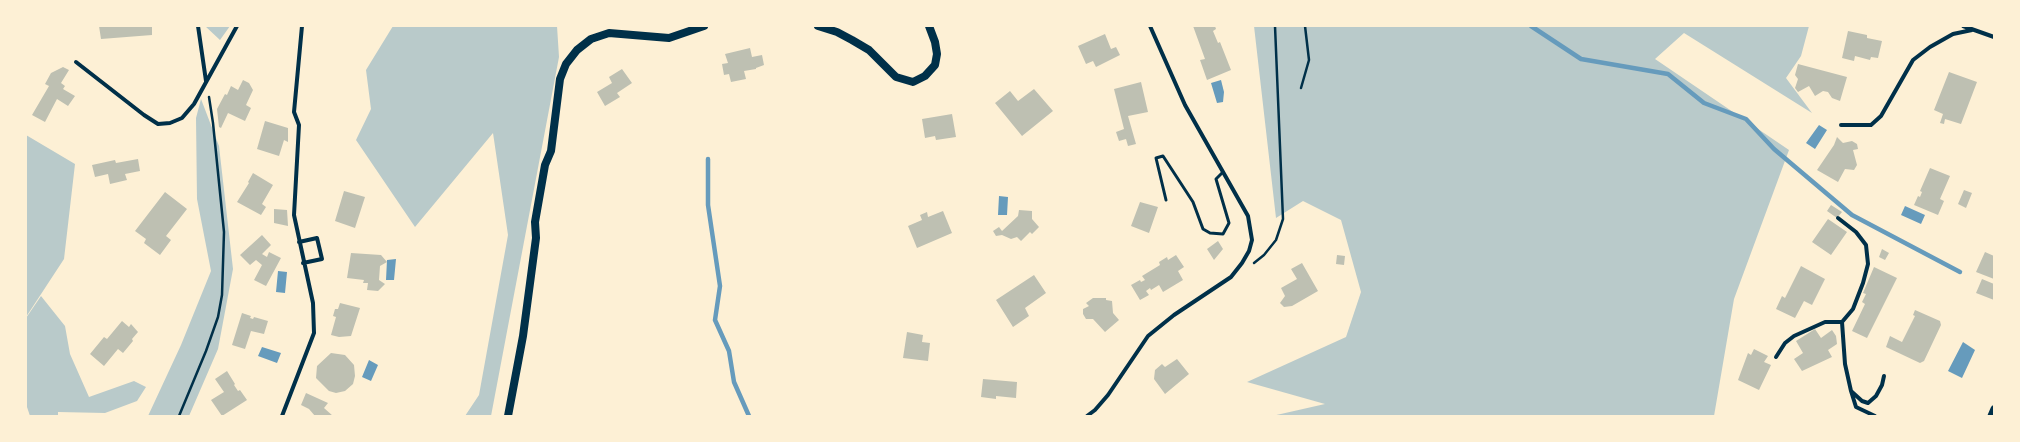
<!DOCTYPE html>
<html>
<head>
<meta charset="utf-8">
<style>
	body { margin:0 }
	#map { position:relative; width:2020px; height:442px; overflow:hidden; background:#fdf0d5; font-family:Raleway,sans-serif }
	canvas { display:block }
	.frame { position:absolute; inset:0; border:27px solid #fdf0d5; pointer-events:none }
</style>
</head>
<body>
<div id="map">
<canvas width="2020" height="442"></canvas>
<div class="frame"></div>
</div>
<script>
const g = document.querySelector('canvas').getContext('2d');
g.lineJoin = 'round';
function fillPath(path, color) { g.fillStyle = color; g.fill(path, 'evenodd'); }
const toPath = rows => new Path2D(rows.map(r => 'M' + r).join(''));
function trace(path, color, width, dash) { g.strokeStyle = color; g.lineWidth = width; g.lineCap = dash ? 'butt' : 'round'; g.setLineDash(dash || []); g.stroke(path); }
fillPath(toPath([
	[205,26,230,26,220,40],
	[393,26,557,26,559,57,491,416,465,416,479,395,508,235,493,133,415,227,356,140,371,109,366,70],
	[1254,26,1809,26,1801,56,1786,78,1812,113,1684,33,1655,59,1789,150,1734,299,1714,416,1272,416,1325,404,1247,382,1346,337,1361,292,1341,220,1303,201,1276,218],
	[201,99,219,146,233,269,218,349,189,416,148,416,181,345,211,271,197,199,196,118],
	[26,135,75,164,64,259,26,317],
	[41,296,65,326,70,354,89,397,134,381,146,387,137,401,105,413,58,412,58,416,30,416,26,404,26,318]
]), '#b9caca');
fillPath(toPath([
	[1221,80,1224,92,1223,102,1217,103,1211,83],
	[1819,125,1827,130,1815,149,1806,143],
	[999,196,1008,197,1007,215,998,215],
	[1905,206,1925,215,1921,224,1901,215],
	[396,259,394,280,386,280,387,260],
	[278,271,287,272,285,293,276,292],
	[1963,342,1975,350,1962,378,1948,371],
	[262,347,281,353,277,363,258,356],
	[369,360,378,365,371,381,362,377]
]), '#669bbc');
trace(toPath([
	[1531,26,1581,59,1668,74,1704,103,1746,119,1774,149,1852,215,1960,272],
	[708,159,708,205,720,286,715,320,729,351,734,382,749,416]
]), '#669bbc', 4.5);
fillPath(toPath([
	[99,26,152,26,152,35,101,39],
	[1193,26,1215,26,1216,29,1213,31,1218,43,1220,42,1231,70,1207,80,1200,60,1205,59],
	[1848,31,1867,35,1867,38,1882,41,1878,58,1871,57,1870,60,1855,56,1854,61,1842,58],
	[1105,34,1111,49,1116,47,1120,55,1096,67,1093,61,1086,64,1078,46],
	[750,48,752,57,762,55,764,65,756,68,756,69,744,71,746,79,731,82,729,74,724,75,722,64,728,63,725,54],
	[1798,64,1847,77,1840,101,1832,98,1828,92,1823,91,1815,96,1809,86,1798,92,1795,88,1798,79,1795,75],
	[63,67,69,70,61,83,65,86,63,89,75,96,68,106,57,99,45,122,32,115,49,86,45,84,51,73],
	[622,69,632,83,617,93,620,97,605,106,597,92,612,83,609,77],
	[1949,72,1977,82,1961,124,1945,119,1944,124,1940,123,1943,114,1934,110],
	[243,80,249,83,253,90,246,105,251,108,245,121,228,113,221,128,219,127,217,109,225,94,227,95,231,86,238,90],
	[1141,82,1148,112,1128,116,1136,144,1128,146,1126,139,1119,141,1116,132,1124,129,1114,89],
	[1034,89,1053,111,1022,136,995,103,1010,91,1018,101],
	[952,114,956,137,936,140,935,136,925,138,922,119],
	[265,121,288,128,288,142,284,140,279,156,257,149],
	[1837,137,1843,143,1852,141,1857,144,1858,149,1853,150,1857,165,1854,170,1845,169,1838,182,1817,170,1834,145],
	[138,159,140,171,125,174,127,180,110,184,108,174,95,177,92,165,115,160,116,163],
	[1930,168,1950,176,1940,199,1944,201,1938,215,1914,205,1918,196,1920,197,1922,192,1920,191],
	[253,173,273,185,262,204,266,207,261,215,237,202,249,183,248,182],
	[1964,190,1972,193,1966,208,1958,204],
	[344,191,365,197,355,228,335,221],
	[165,192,187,209,166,236,171,240,160,255,144,243,146,239,135,231],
	[1140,202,1158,207,1149,233,1131,226],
	[1831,205,1842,212,1837,218,1827,211],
	[274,209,287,210,288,226,274,223],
	[1019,210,1032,211,1032,219,1039,227,1032,234,1030,232,1021,241,1017,237,1011,239,1002,235,996,236,993,231,999,227,1002,231,1018,216],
	[943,211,952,233,917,248,908,226,922,220,920,215,927,212,928,217],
	[1828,219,1847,232,1831,255,1812,242],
	[262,235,271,245,262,254,267,257,269,252,281,258,266,286,254,280,262,265,256,260,250,265,240,255],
	[1218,241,1223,249,1214,260,1207,249],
	[1882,249,1889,253,1885,260,1879,257],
	[1985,252,1994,256,1994,279,1976,272],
	[351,253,381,255,387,262,380,266,379,280,385,284,378,291,367,290,368,283,363,283,364,280,347,278],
	[1176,255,1184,267,1178,271,1183,280,1163,292,1159,285,1151,290,1150,288,1146,291,1149,295,1140,300,1131,285,1140,280,1141,282,1145,280,1142,276,1160,265,1159,262,1167,257,1168,260],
	[1337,255,1345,256,1344,265,1336,264],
	[1302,263,1318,291,1292,306,1284,307,1280,303,1285,296,1281,288,1297,279,1291,269],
	[1801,266,1825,279,1812,305,1804,301,1795,318,1776,309,1782,296,1785,298],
	[1874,267,1897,278,1867,338,1852,331,1865,304,1862,302,1866,294,1863,293],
	[1034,275,1046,293,1025,308,1029,316,1013,327,996,300],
	[1982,279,1994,284,1994,300,1976,293],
	[1093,298,1106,298,1106,300,1112,301,1113,313,1119,320,1105,332,1093,319,1086,319,1083,314,1083,309,1089,306,1086,303],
	[340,303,360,308,351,336,339,337,331,335,336,317,333,316,335,309,338,309],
	[1915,310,1940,321,1941,325,1924,361,1920,363,1886,347,1890,336,1902,342,1915,316,1913,315],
	[242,313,251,316,250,318,253,319,254,317,268,321,264,334,251,331,245,349,232,345],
	[122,321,129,327,131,324,138,332,132,339,133,341,123,353,118,349,104,366,90,354,104,337,107,339],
	[1815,329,1821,338,1832,330,1836,336,1837,344,1828,350,1832,357,1802,371,1794,359,1803,353,1796,341],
	[907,332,923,335,922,342,930,343,928,361,903,358],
	[1754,349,1768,356,1764,362,1771,365,1759,390,1738,380,1748,353,1751,355],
	[331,353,345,355,354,365,355,376,353,384,345,391,336,393,329,391,316,378,317,366],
	[1177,359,1189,374,1165,394,1154,379,1155,370,1162,364,1165,367],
	[227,371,235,384,234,385,238,391,240,390,247,400,222,416,211,400,224,392,215,379],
	[983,379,1017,382,1016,398,996,396,996,399,981,397],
	[306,393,328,403,324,408,333,416,315,416,309,409,301,405]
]), '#bec0b2');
trace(toPath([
	[1301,88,1309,60,1305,26],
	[1254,263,1264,255,1276,240,1283,219,1275,26],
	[179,416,206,351,218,317,222,295,224,232,213,123,209,97]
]), '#003049', 2.5);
trace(toPath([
	[1166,200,1156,158,1163,156,1193,202,1203,229,1210,233,1223,234,1229,223,1216,179,1223,172]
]), '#003049', 3);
trace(toPath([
	[198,26,206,81],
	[1963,26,1994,37],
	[76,62,144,115,158,124,170,123,182,118,194,104,237,26],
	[1841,125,1871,125,1881,116,1913,60,1930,47,1953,34,1972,30],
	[299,242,317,238,322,259,303,263],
	[1842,322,1845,364,1851,391,1862,401,1868,403,1876,396,1882,385,1884,376],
	[1776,357,1785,343,1794,336,1825,322,1842,322,1853,309,1863,283,1868,264,1866,245,1856,232,1838,218],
	[1851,391,1856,407,1875,416],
	[282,416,314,333,313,303,294,215,299,125,294,112,302,26],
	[1087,416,1095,410,1108,395,1148,336,1174,315,1231,277,1242,263,1249,251,1252,240,1248,216,1185,105,1150,26]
]), '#003049', 4);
trace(toPath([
	[1991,416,1994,409]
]), '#003049', 7);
trace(toPath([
	[818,26,837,32,852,40,869,50,896,77,913,82,925,76,935,65,937,54,935,42,929,26],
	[508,416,523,336,536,238,535,222,545,165,551,151,560,79,566,64,577,50,591,39,609,33,669,38,704,26]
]), '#003049', 8);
</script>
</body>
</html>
